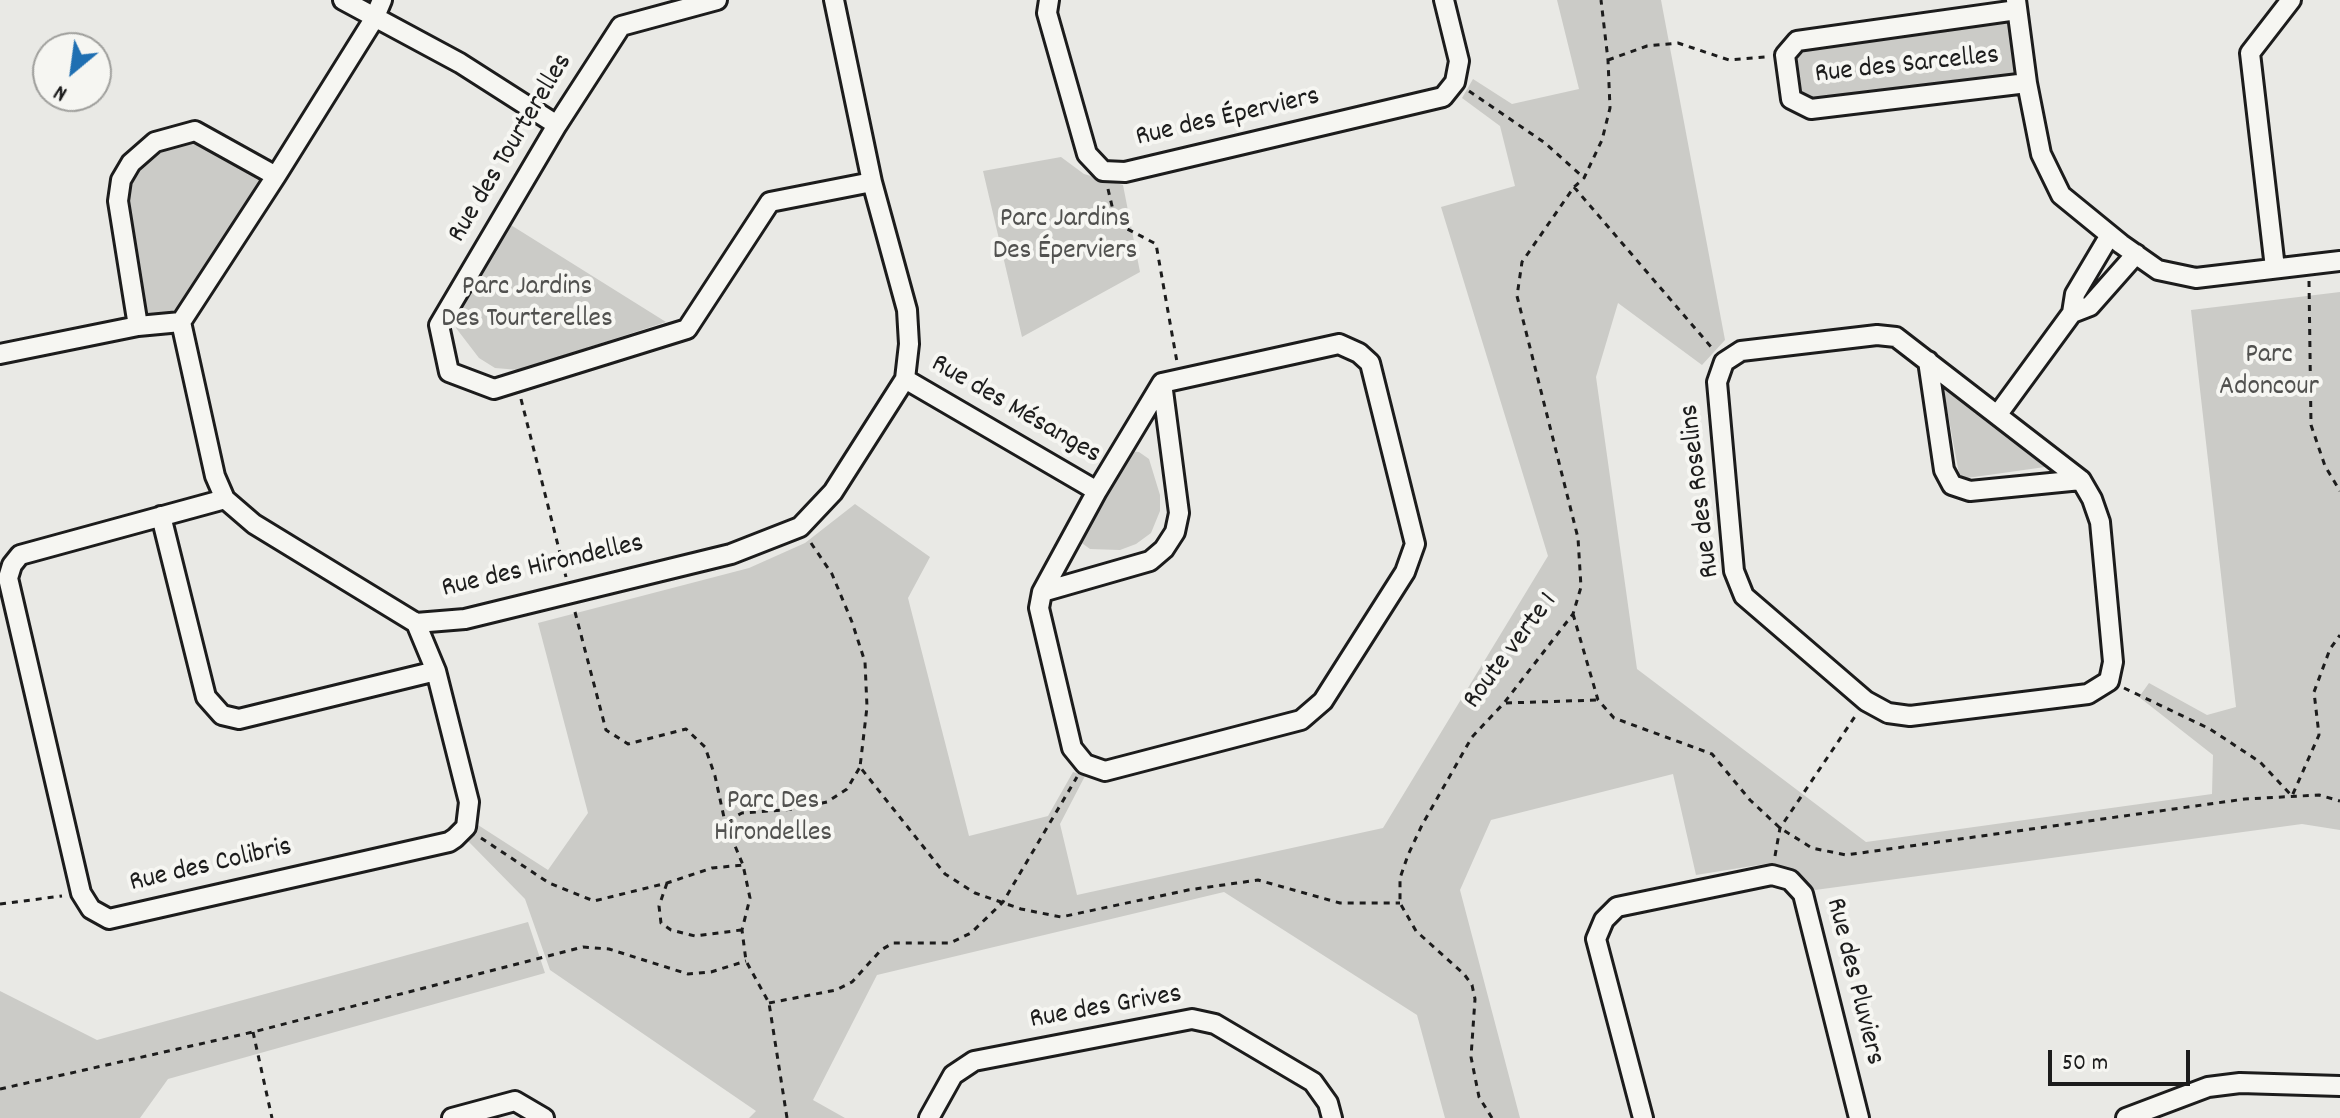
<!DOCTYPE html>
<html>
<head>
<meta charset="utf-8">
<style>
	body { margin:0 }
	#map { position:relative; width:2340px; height:1118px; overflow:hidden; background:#e9e9e5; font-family:Dekko,sans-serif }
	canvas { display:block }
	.north { position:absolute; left:32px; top:32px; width:80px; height:80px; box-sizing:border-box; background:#f6f6f2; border:2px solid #9f9f9c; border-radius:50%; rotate:209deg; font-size:22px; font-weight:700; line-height:32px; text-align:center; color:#1c1c1c }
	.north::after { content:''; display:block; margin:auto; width:28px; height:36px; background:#1f6fb2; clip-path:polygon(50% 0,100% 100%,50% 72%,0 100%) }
	.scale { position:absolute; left:2048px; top:1050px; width:142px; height:36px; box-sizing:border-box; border:4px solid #1c1c1c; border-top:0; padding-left:10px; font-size:24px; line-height:28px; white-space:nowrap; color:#1c1c1c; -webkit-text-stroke:6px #f6f6f2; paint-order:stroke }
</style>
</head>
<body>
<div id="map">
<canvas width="2340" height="1118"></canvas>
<div class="north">N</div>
<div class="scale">50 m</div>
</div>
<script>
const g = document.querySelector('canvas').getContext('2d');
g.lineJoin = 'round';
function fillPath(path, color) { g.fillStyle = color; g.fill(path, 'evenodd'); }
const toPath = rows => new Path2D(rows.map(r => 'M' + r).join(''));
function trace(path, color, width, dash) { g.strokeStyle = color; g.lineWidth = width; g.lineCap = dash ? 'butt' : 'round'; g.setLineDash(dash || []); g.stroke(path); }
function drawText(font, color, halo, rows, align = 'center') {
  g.font = font + ' Dekko,sans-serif'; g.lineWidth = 8; g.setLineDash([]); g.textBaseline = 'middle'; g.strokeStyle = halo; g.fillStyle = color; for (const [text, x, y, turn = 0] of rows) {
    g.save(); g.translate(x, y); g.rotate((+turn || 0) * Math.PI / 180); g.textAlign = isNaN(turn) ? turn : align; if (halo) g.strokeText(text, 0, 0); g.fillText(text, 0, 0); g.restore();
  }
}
fillPath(toPath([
	[1557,0,1661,0,1725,340,1702,365,1618,303,1596,377,1637,669,1866,842,2212,794,2213,755,2139,697,2149,683,2207,715,2236,707,2191,310,2340,292,2340,830,2302,824,1815,890,1771,863,1696,875,1673,774,1491,820,1460,890,1520,1118,1445,1118,1417,1015,1224,892,877,975,813,1100,845,1118,749,1118,756,1111,550,970,525,899,468,841,478,825,548,870,588,813,538,623,749,568,805,543,855,504,930,557,908,598,969,836,1048,816,1073,772,1085,776,1060,824,1077,895,1383,828,1548,556,1441,207,1515,186,1500,126,1462,98,1473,79,1512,104,1579,89],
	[2017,10,2027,83,1811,109,1791,99,1785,55,1797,41],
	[195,131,276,176,181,322,138,326,121,180,131,163],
	[1061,157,1084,174,1123,185,1140,272,1022,337,983,171],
	[506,222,666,322,519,370,495,368,479,358,456,328,455,311],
	[1943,388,2045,467,1960,479],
	[1126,451,1139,452,1149,459,1160,495,1160,511,1151,533,1136,544,1120,550,1090,549,1079,541],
	[528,922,545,973,168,1079,140,1118,0,1118,0,991,97,1040]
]), '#cbcbc7');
const street = toPath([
	[343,0,460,63,557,125],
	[382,0,374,19,276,176,181,322,215,476,225,499,254,524,416,623,465,619,731,554,800,527,833,492,905,379,909,344,907,310,872,182,834,0],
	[717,0,621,26,557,125,439,325,449,372,494,389,687,329,770,202,872,182],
	[1049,0,1047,13,1087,154,1103,171,1125,172,1443,97,1455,82,1459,61,1444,0],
	[2016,0,2027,83,2041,154,2061,195,2121,244,2158,270,2196,278,2340,261],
	[2017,10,1797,41,1785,55,1791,99,1811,109,2027,83],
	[2110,235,2075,294,2072,313,2090,306,2136,254],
	[2275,268,2250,53,2291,0],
	[138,326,118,201,121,180,131,163,155,142,195,131,276,176],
	[1877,335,1896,337,2081,480,2092,499,2100,522,2113,662,2109,681,2088,694,1910,716,1888,713,1866,701,1744,596,1734,571,1717,382,1724,362,1741,351,1877,335],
	[1339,344,1359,353,1370,363,1415,544,1405,572,1323,701,1301,720,1105,771,1085,764,1072,748,1039,608,1042,592,1097,491,1162,383,1339,344],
	[0,354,138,326,181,322],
	[1928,361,1944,470,1952,485,1970,491,2081,480],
	[905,379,1097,491],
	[1998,414,2072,313],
	[225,499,20,555,12,565,8,578,81,893,91,909,109,919,449,842,455,838,466,827,469,802,436,671,416,623],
	[161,516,206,697,222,715,239,719,436,671],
	[1042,592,1150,561,1164,549,1175,532,1179,513,1162,383],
	[452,1118,515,1101,544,1118],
	[929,1118,953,1075,974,1061,1192,1019,1215,1024,1313,1082,1328,1103,1332,1118],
	[1643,1118,1596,939,1604,920,1617,907,1772,875,1790,880,1803,894,1859,1118],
	[2126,1118,2208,1087,2240,1083,2340,1086]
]);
trace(street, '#1c1c1c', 24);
trace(toPath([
	[1608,60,1647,46,1678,43,1729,60,1766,57],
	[1469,91,1545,143,1584,178],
	[1574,187,1712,348],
	[1108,189,1116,223,1156,244,1177,362],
	[2309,281,2311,425,2325,466,2340,491],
	[521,399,566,577],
	[811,543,832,574,852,622,865,662,867,707,860,767,945,874,975,893,1021,909,1061,917,1188,890,1258,880,1340,903,1400,903],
	[575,612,606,730,628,744,686,729,705,747,715,776,725,822],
	[1573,614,1598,700,1614,718,1712,754,1750,800,1780,828,1812,848,1846,855,2245,799,2319,795,2340,801],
	[2124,688,2210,729,2260,762,2292,796,2319,735,2314,692,2330,649,2340,635],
	[1506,703,1598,700],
	[481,838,549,883,594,901,667,883,712,868,743,865],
	[1775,856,1780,828,1856,715],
	[667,883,659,906,661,923,671,930,695,936,741,930],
	[0,904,62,896],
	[769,1003,836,990,852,982,881,950,893,943,950,943,971,933,1003,902,1077,777],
	[253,1032,272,1118],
	[0,1089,253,1032,583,947,609,949,688,974,711,972,746,961],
	[787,1118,769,1003,746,961,742,930,750,898,743,865,725,822,742,813,796,809,827,802,847,789,860,767],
	[1492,1118,1479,1097,1471,1057,1475,999,1472,985,1464,974,1416,931,1400,903,1400,878,1408,855,1422,825,1472,737,1504,703,1573,614,1581,587,1578,538,1517,296,1522,262,1574,187,1584,178,1602,140,1610,108,1608,60,1601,0]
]), '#1c1c1c', 3, [6, 6]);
trace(street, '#f6f6f2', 18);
drawText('28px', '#1c1c1c', '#f6f6f2', [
	["Rue des Sarcelles",1907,67,-6],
	["Rue des Éperviers",1228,119,-13],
	["Rue des Tourterelles",512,149,-59],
	["Rue des Mésanges",1015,411,30],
	["Rue des Roselins",1702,491,-97],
	["Rue des Hirondelles",543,568,-13],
	["Route verte 1",1512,652,-53],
	["Rue des Colibris",211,867,-13],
	["Rue des Pluviers",1853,982,76],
	["Rue des Grives",1106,1009,-10]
]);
drawText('28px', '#51514f', '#f6f6f2', [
	["Parc Jardins",1065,221],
	["Des Éperviers",1065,253],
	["Parc Jardins",527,289],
	["Des Tourterelles",527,321],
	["Parc",2269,357],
	["Adoncour",2269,389],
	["Parc Des",773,803],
	["Hirondelles",773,835]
]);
</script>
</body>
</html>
